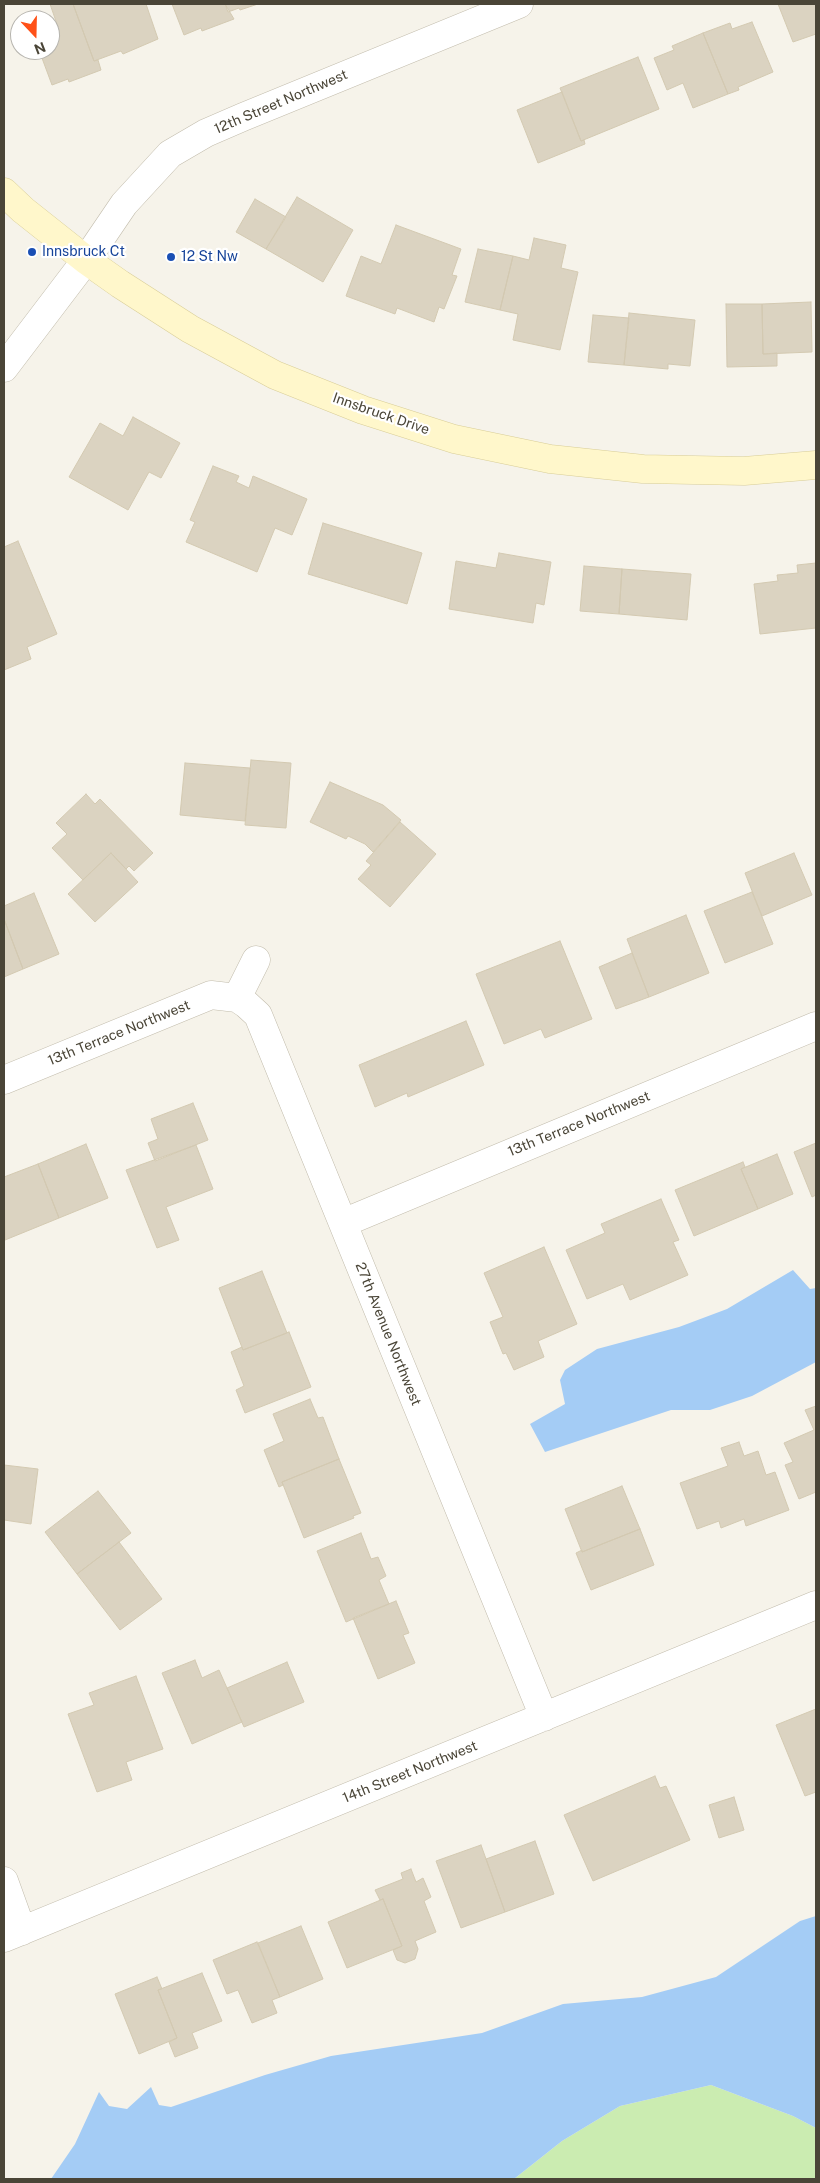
<!DOCTYPE html>
<html>
<head>
<meta charset="utf-8">
<style>
	body { margin:0 }
	#map { position:relative; width:820px; height:2183px; overflow:hidden; background:#f6f3ea; font-family:"Public Sans",sans-serif }
	canvas { display:block }
	.frame { position:absolute; inset:0; border:5px solid #4a4537; pointer-events:none }
	.north { position:absolute; left:10px; top:10px; width:50px; height:50px; box-sizing:border-box; background:#fff; border:1px solid #b7b5af; border-radius:50%; rotate:159deg; font-size:14px; font-weight:700; line-height:20px; text-align:center; color:#4a4537 }
	.north::after { content:''; display:block; margin:auto; width:18px; height:22px; background:#ff5118; clip-path:polygon(50% 0,100% 100%,50% 72%,0 100%) }
</style>
</head>
<body>
<div id="map">
<canvas width="820" height="2183"></canvas>
<div class="frame"></div>
<div class="north">N</div>
</div>
<script>
const g = document.querySelector('canvas').getContext('2d');
g.lineJoin = 'round';
function fillPath(path, color) { g.fillStyle = color; g.fill(path, 'evenodd'); }
const toPath = rows => new Path2D(rows.map(r => 'M' + r).join(''));
function trace(path, color, width, dash) { g.strokeStyle = color; g.lineWidth = width; g.lineCap = dash ? 'butt' : 'round'; g.setLineDash(dash || []); g.stroke(path); }
function drawText(font, color, halo, rows, align = 'center') {
  g.font = font + ' "Public Sans",sans-serif'; g.lineWidth = 4.5; g.setLineDash([]); g.textBaseline = 'middle'; g.strokeStyle = halo; g.fillStyle = color; for (const [text, x, y, turn = 0] of rows) {
    g.save(); g.translate(x, y); g.rotate((+turn || 0) * Math.PI / 180); g.textAlign = isNaN(turn) ? turn : align; if (halo) g.strokeText(text, 0, 0); g.fillText(text, 0, 0); g.restore();
  }
}
fillPath(toPath([
	[711,2085,793,2116,816,2128,816,2179,514,2179,562,2141,620,2106]
]), '#cbecb1');
fillPath(toPath([
	[793,1270,810,1289,816,1288,816,1362,752,1396,710,1410,671,1410,545,1452,530,1424,565,1404,560,1380,565,1370,597,1349,679,1327,727,1309],
	[816,1916,816,2128,793,2116,711,2085,620,2106,562,2141,514,2179,51,2179,75,2144,99,2092,109,2106,127,2109,151,2087,159,2105,171,2107,265,2075,331,2056,482,2033,563,2004,642,1997,716,1977,800,1921]
]), '#a4ccf5');
const building = toPath([
	[50,4,73,4,94,61,98,60,101,70,69,82,68,79,52,85,39,50,50,50,50,30,58,27,50,4],
	[73,4,146,4,158,39,123,54,121,51,94,61,73,4],
	[172,4,225,4,234,19,202,31,201,28,184,35,172,4],
	[225,4,258,4,240,10,239,8,228,12,225,4],
	[778,4,816,4,816,34,793,42,778,4],
	[752,22,773,72,738,87,739,90,728,94,703,33,730,23,732,29,752,22],
	[703,33,728,94,693,108,683,83,667,90,654,58,674,50,672,46,703,33],
	[638,57,659,109,581,141,560,88,638,57],
	[562,92,581,141,584,140,585,144,538,163,517,110,562,92],
	[297,197,353,230,323,282,266,249,297,197],
	[255,199,286,217,266,249,236,232,255,199],
	[396,225,461,249,452,275,457,276,444,309,439,307,434,322,397,308,395,314,346,296,361,256,381,264,396,225],
	[534,238,566,245,561,268,578,272,560,350,513,340,518,314,500,310,513,256,529,260,534,238],
	[478,249,513,256,500,310,465,302,478,249],
	[811,302,812,352,763,354,762,304,811,302],
	[726,304,762,304,763,354,777,353,777,366,727,367,726,304],
	[629,313,695,320,690,366,668,364,668,369,624,365,629,313],
	[593,315,629,318,624,365,588,362,593,315],
	[133,417,180,443,161,478,149,472,128,510,69,477,100,423,123,436,133,417],
	[213,466,239,476,236,482,249,488,253,476,307,499,292,535,275,528,257,572,186,542,195,522,190,520,213,466],
	[323,523,422,553,407,604,308,574,323,523],
	[18,541,57,634,27,647,31,659,4,670,4,547,18,541],
	[499,553,551,562,544,605,536,603,533,623,449,609,456,561,496,568,499,553],
	[816,563,816,628,760,634,754,584,778,581,777,575,798,573,797,565,816,563],
	[584,566,622,569,619,614,580,611,584,566],
	[622,569,691,574,687,620,619,614,622,569],
	[251,760,291,763,286,828,245,825,251,760],
	[185,763,250,768,245,821,180,815,185,763],
	[330,782,383,805,401,820,373,852,365,844,348,836,346,839,310,822,330,782],
	[86,794,95,804,100,799,153,853,134,871,129,866,126,869,111,853,83,880,52,848,67,834,56,823,86,794],
	[400,822,436,854,390,907,358,879,371,865,366,861,400,822],
	[111,853,138,882,95,922,68,894,111,853],
	[794,853,812,895,762,916,745,873,794,853],
	[752,892,773,944,725,963,704,911,752,892],
	[34,893,59,954,23,969,4,919,4,906,34,893],
	[686,915,709,973,649,997,627,939,686,915],
	[4,919,23,969,4,977,4,919],
	[560,941,592,1019,545,1038,541,1029,504,1044,476,974,560,941],
	[632,953,649,997,616,1009,599,967,632,953],
	[466,1021,484,1065,408,1097,407,1093,375,1107,359,1065,466,1021],
	[193,1103,208,1140,155,1161,148,1143,158,1139,151,1119,193,1103],
	[816,1143,816,1195,812,1197,794,1152,816,1143],
	[86,1144,108,1198,59,1218,38,1164,86,1144],
	[196,1145,213,1189,166,1207,179,1240,157,1248,126,1170,196,1145],
	[777,1154,793,1194,758,1209,741,1169,777,1154],
	[743,1162,745,1167,741,1169,758,1209,694,1236,675,1190,743,1162],
	[38,1164,59,1218,5,1240,4,1177,38,1164],
	[661,1199,679,1240,673,1242,688,1275,630,1300,623,1284,587,1299,566,1250,605,1233,601,1224,661,1199],
	[544,1247,577,1324,538,1341,544,1357,514,1370,506,1353,503,1354,490,1322,503,1317,484,1273,544,1247],
	[262,1271,287,1333,243,1350,219,1288,262,1271],
	[289,1332,311,1387,245,1413,236,1390,244,1386,231,1352,242,1347,243,1350,289,1332],
	[310,1399,318,1418,323,1417,339,1459,282,1482,283,1485,279,1487,264,1450,284,1441,273,1414,310,1399],
	[816,1406,816,1492,799,1499,785,1465,793,1462,784,1443,814,1430,805,1410,816,1406],
	[739,1442,744,1456,758,1451,766,1475,775,1472,789,1510,746,1526,744,1519,721,1528,719,1521,697,1529,680,1483,728,1466,721,1448,739,1442],
	[339,1459,361,1513,353,1516,354,1518,304,1538,282,1482,339,1459],
	[4,1465,38,1469,31,1524,4,1520,4,1465],
	[622,1486,640,1529,582,1552,565,1509,622,1486],
	[98,1491,131,1533,77,1574,45,1532,98,1491],
	[640,1529,654,1565,591,1590,576,1553,582,1550,582,1552,640,1529],
	[361,1533,371,1559,378,1557,386,1576,379,1580,389,1604,346,1622,317,1551,361,1533],
	[119,1542,162,1599,120,1630,77,1574,119,1542],
	[396,1601,409,1633,403,1635,415,1663,378,1679,353,1618,396,1601],
	[195,1660,202,1678,219,1670,242,1722,192,1744,162,1673,195,1660],
	[287,1662,304,1702,244,1727,227,1688,287,1662],
	[136,1676,163,1749,126,1762,132,1780,97,1792,68,1714,94,1705,89,1693,136,1676],
	[816,1709,816,1792,805,1796,776,1725,816,1709],
	[655,1776,660,1788,666,1786,690,1840,593,1881,564,1815,655,1776],
	[734,1797,744,1830,719,1838,709,1805,734,1797],
	[535,1841,554,1894,505,1912,486,1859,535,1841],
	[481,1845,505,1912,461,1928,436,1861,481,1845],
	[411,1869,416,1882,423,1878,431,1897,424,1901,436,1932,415,1941,418,1949,415,1959,405,1963,397,1960,393,1950,402,1946,383,1899,380,1900,375,1890,403,1879,401,1873,411,1869],
	[383,1899,402,1946,347,1968,328,1922,383,1899],
	[301,1926,323,1979,280,1997,258,1943,301,1926],
	[257,1942,280,1997,272,2000,277,2013,252,2023,238,1990,227,1994,213,1960,257,1942],
	[202,1973,222,2021,192,2033,198,2048,175,2057,169,2042,177,2038,158,1990,202,1973],
	[157,1977,162,1989,158,1990,177,2038,139,2054,115,1994,157,1977]
]);
fillPath(building, '#dbd3c1');
trace(building, '#d3c9b1', 1);
const street = toPath([
	[4,368,86,260,124,204,170,154,206,133,243,117,519,4],
	[256,960,237,998,246,1004,258,1015,544,1717],
	[4,1080,211,995,237,998],
	[343,1223,816,1026],
	[4,1881,22,1931],
	[4,1938,816,1605]
]);
const secondary = toPath([
	[4,192,23,210,86,260,120,284,190,329,275,375,363,410,454,439,550,459,643,469,744,471,816,465]
]);
trace(street, '#c2bcac', 29);
trace(secondary, '#d8cd98', 29);
trace(street, '#fff', 28);
trace(secondary, '#fff7cb', 28);
for (const [x, y, r, color] of [
	[32,252,5,"#1a4fb4"],
	[171,257,5,"#1a4fb4"]
]) { const dot = new Path2D(); dot.arc(x, y, r, 0, 2 * Math.PI); g.fillStyle = color; g.fill(dot); trace(dot, '#fff', 2); }
drawText('14px', '#4a4537', '#fff', [
	["12th Street Northwest",281,102,-23],
	["Innsbruck Drive",381,414,19],
	["13th Terrace Northwest",119,1033,-22],
	["13th Terrace Northwest",579,1124,-22],
	["27th Avenue Northwest",388,1334,68],
	["14th Street Northwest",410,1772,-22]
]);
drawText('14px', '#164399', '#fff', [
	["Innsbruck Ct",42,252],
	["12 St Nw",181,257]
], 'left');
</script>
</body>
</html>
